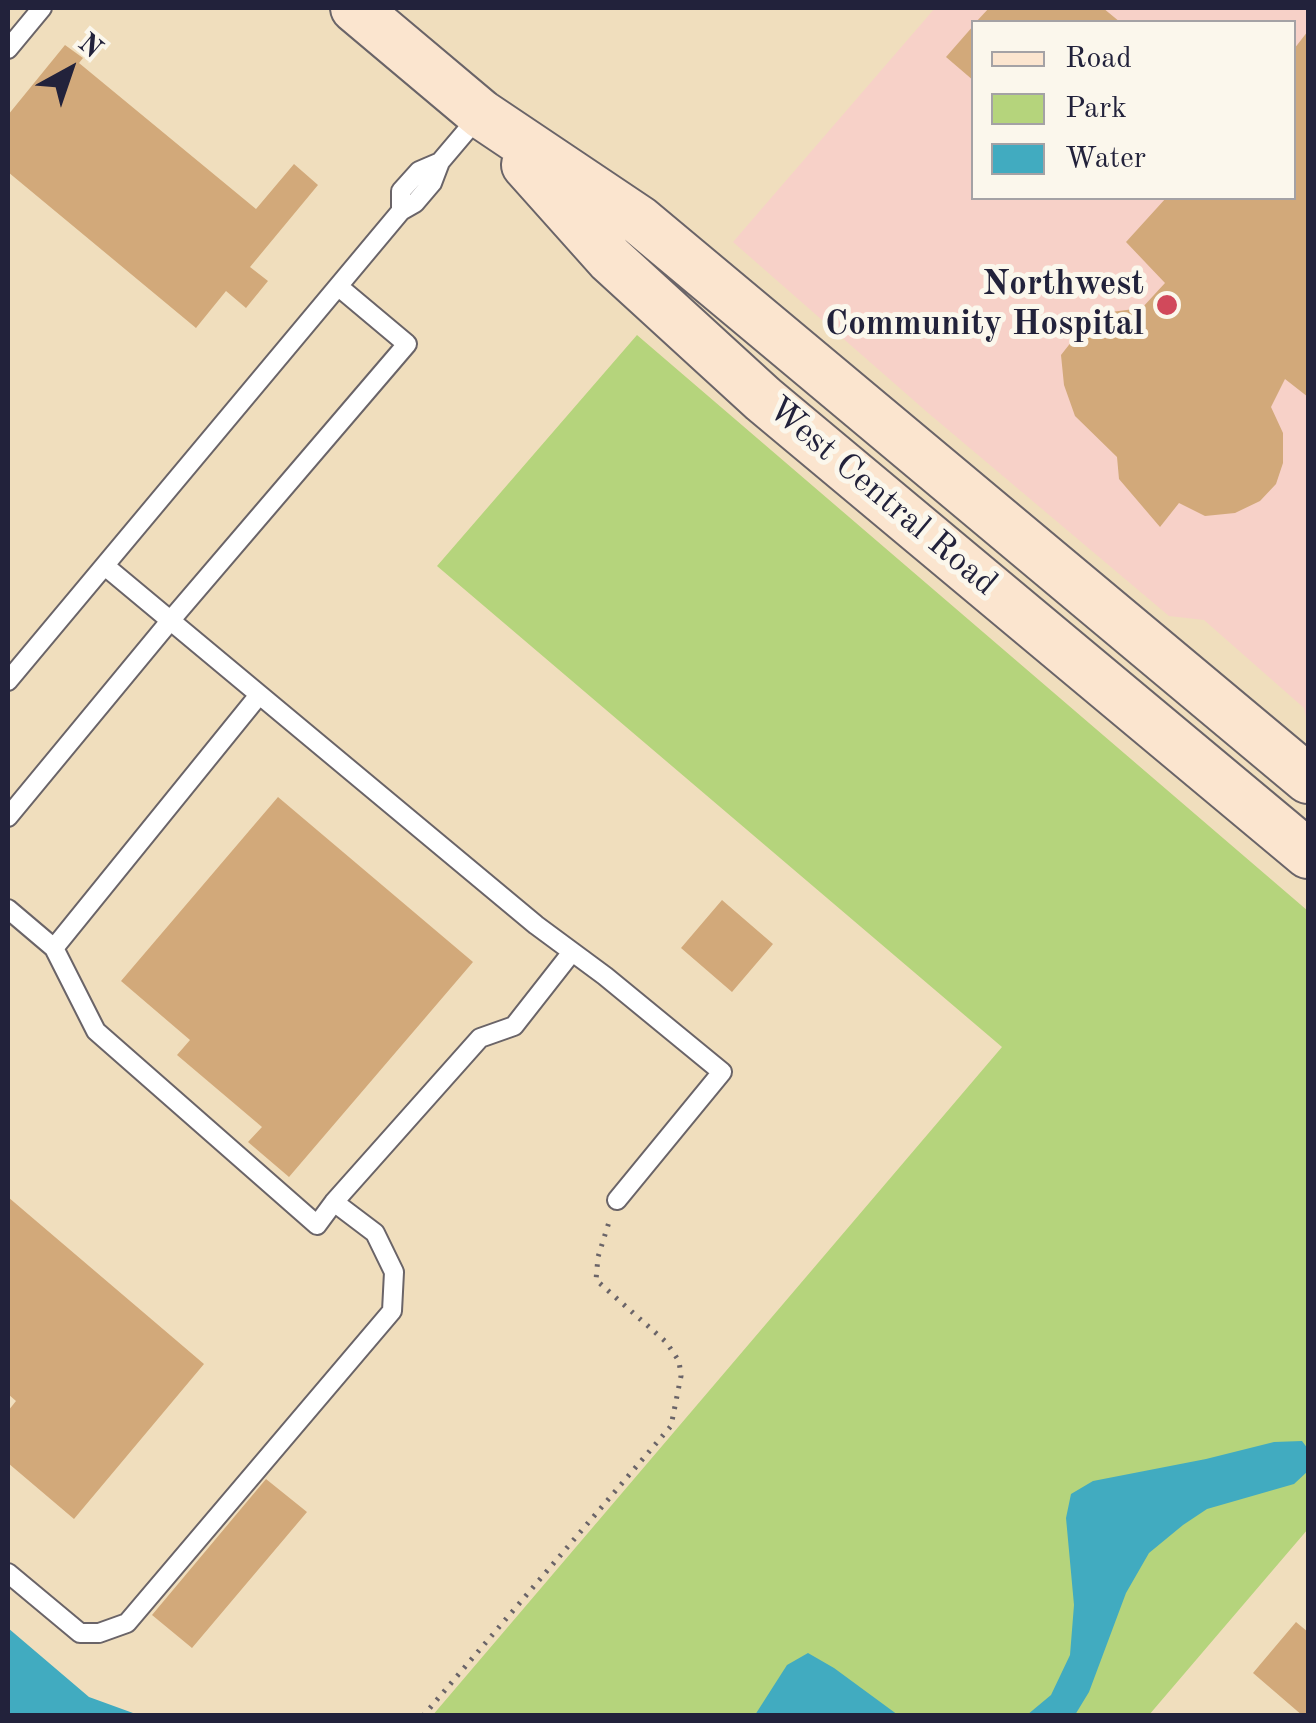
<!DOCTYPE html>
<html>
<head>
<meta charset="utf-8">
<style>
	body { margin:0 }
	#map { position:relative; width:1316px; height:1723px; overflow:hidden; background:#f0debd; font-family:"Old Standard TT",serif }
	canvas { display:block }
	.frame { position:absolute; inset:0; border:10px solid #22223b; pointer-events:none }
	.legend { position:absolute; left:971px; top:20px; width:325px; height:180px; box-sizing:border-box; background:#fbf7ec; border:2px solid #a4a2a5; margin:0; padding:12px 18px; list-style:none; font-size:30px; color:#22223b }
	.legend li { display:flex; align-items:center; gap:20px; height:50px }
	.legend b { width:50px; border:2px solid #a4a2a5 }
	.north { position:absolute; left:20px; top:20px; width:100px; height:100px; -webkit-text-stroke:8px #fbf7ec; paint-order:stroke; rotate:40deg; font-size:28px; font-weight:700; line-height:40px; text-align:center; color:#22223b }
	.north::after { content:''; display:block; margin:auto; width:35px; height:45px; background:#22223b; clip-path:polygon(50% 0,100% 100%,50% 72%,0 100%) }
</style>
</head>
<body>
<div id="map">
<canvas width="1316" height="1723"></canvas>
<div class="frame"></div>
<ul class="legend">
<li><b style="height:12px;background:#fbe5cf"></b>Road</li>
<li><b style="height:28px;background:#b5d47c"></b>Park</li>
<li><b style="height:28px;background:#41abc0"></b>Water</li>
</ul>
<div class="north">N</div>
</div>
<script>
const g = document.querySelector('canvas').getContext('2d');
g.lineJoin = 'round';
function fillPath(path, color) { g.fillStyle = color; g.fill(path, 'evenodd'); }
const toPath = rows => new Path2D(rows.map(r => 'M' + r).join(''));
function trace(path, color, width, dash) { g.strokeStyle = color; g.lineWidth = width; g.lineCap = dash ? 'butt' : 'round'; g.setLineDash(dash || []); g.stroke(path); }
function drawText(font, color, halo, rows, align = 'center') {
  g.font = font + ' "Old Standard TT",serif'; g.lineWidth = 10; g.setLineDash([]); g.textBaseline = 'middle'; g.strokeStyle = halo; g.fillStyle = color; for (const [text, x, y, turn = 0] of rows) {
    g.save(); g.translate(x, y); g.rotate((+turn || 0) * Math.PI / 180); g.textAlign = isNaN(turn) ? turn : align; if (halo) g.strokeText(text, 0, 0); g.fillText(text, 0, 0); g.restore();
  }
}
fillPath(toPath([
	[935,8,1308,8,1308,727,1304,708,1204,620,1169,616,927,412,733,242],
	[974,22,1294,22,1294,198,974,198]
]), '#f7d1c8');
fillPath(toPath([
	[637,335,1308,911,1308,1529,1149,1715,432,1716,1002,1047,437,566]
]), '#b5d47c');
fillPath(toPath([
	[1302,1441,1308,1449,1308,1471,1294,1484,1207,1509,1183,1525,1149,1553,1126,1593,1089,1692,1075,1715,1027,1715,1051,1695,1070,1655,1074,1605,1066,1518,1071,1494,1093,1481,1206,1459,1274,1442],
	[8,1628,89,1697,133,1713,194,1715,8,1715],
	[808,1653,834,1668,898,1715,755,1715,787,1665]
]), '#41abc0');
fillPath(toPath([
	[989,8,1103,8,1120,22,976,22],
	[974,25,974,81,946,57],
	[1308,31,1308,397,1285,379,1271,407,1283,433,1283,463,1276,484,1260,501,1235,513,1205,516,1179,503,1160,527,1119,479,1117,457,1075,416,1064,385,1061,355,1083,327,1111,312,1142,308,1165,283,1126,242,1166,198,1294,198,1294,49],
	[65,45,83,58,79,63,256,209,294,164,318,185,250,267,268,281,246,308,226,291,196,328,8,172,8,115],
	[278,797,473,962,289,1177,248,1142,262,1127,177,1055,190,1040,121,981],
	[722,900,773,944,732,992,681,948],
	[8,1197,204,1364,74,1519,8,1463,8,1411,16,1401,8,1394],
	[266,1479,307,1512,192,1648,152,1615],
	[1296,1622,1308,1632,1308,1716,1303,1716,1253,1673]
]), '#d2a97a');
const lane = toPath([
	[8,49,42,8],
	[440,162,479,116],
	[105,566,536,925,605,976,722,1072,617,1200],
	[8,681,401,211,415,203,432,183,440,162,419,171,401,191,401,211],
	[8,817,170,621,407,344,339,287],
	[8,909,54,948,96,1031,317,1225,334,1202,480,1038,514,1026,572,952],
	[54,948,259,695],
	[8,1573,80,1633,99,1633,127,1623,392,1311,394,1272,375,1233,334,1202]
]);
const secondary = toPath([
	[355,8,481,114,639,220,1308,779],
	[526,165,610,259,763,399,1308,854]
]);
trace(lane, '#6a6468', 22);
trace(secondary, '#6a6468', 52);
trace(toPath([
	[423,1716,671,1426,681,1376,679,1361,666,1342,596,1280,598,1257,609,1222]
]), '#6a6468', 5, [2.5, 8]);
trace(lane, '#fff', 18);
trace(secondary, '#fbe5cf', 48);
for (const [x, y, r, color] of [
	[1167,305,12,"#d1495b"]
]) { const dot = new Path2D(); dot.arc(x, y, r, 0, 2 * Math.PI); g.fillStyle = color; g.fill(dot); trace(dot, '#fbf7ec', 4); }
drawText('bold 35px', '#22223b', '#fbf7ec', [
	["Northwest",1144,285],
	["Community Hospital",1144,325]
], 'right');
drawText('35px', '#22223b', '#fbf7ec', [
	["West Central Road",882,497,40]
]);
</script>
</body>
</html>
